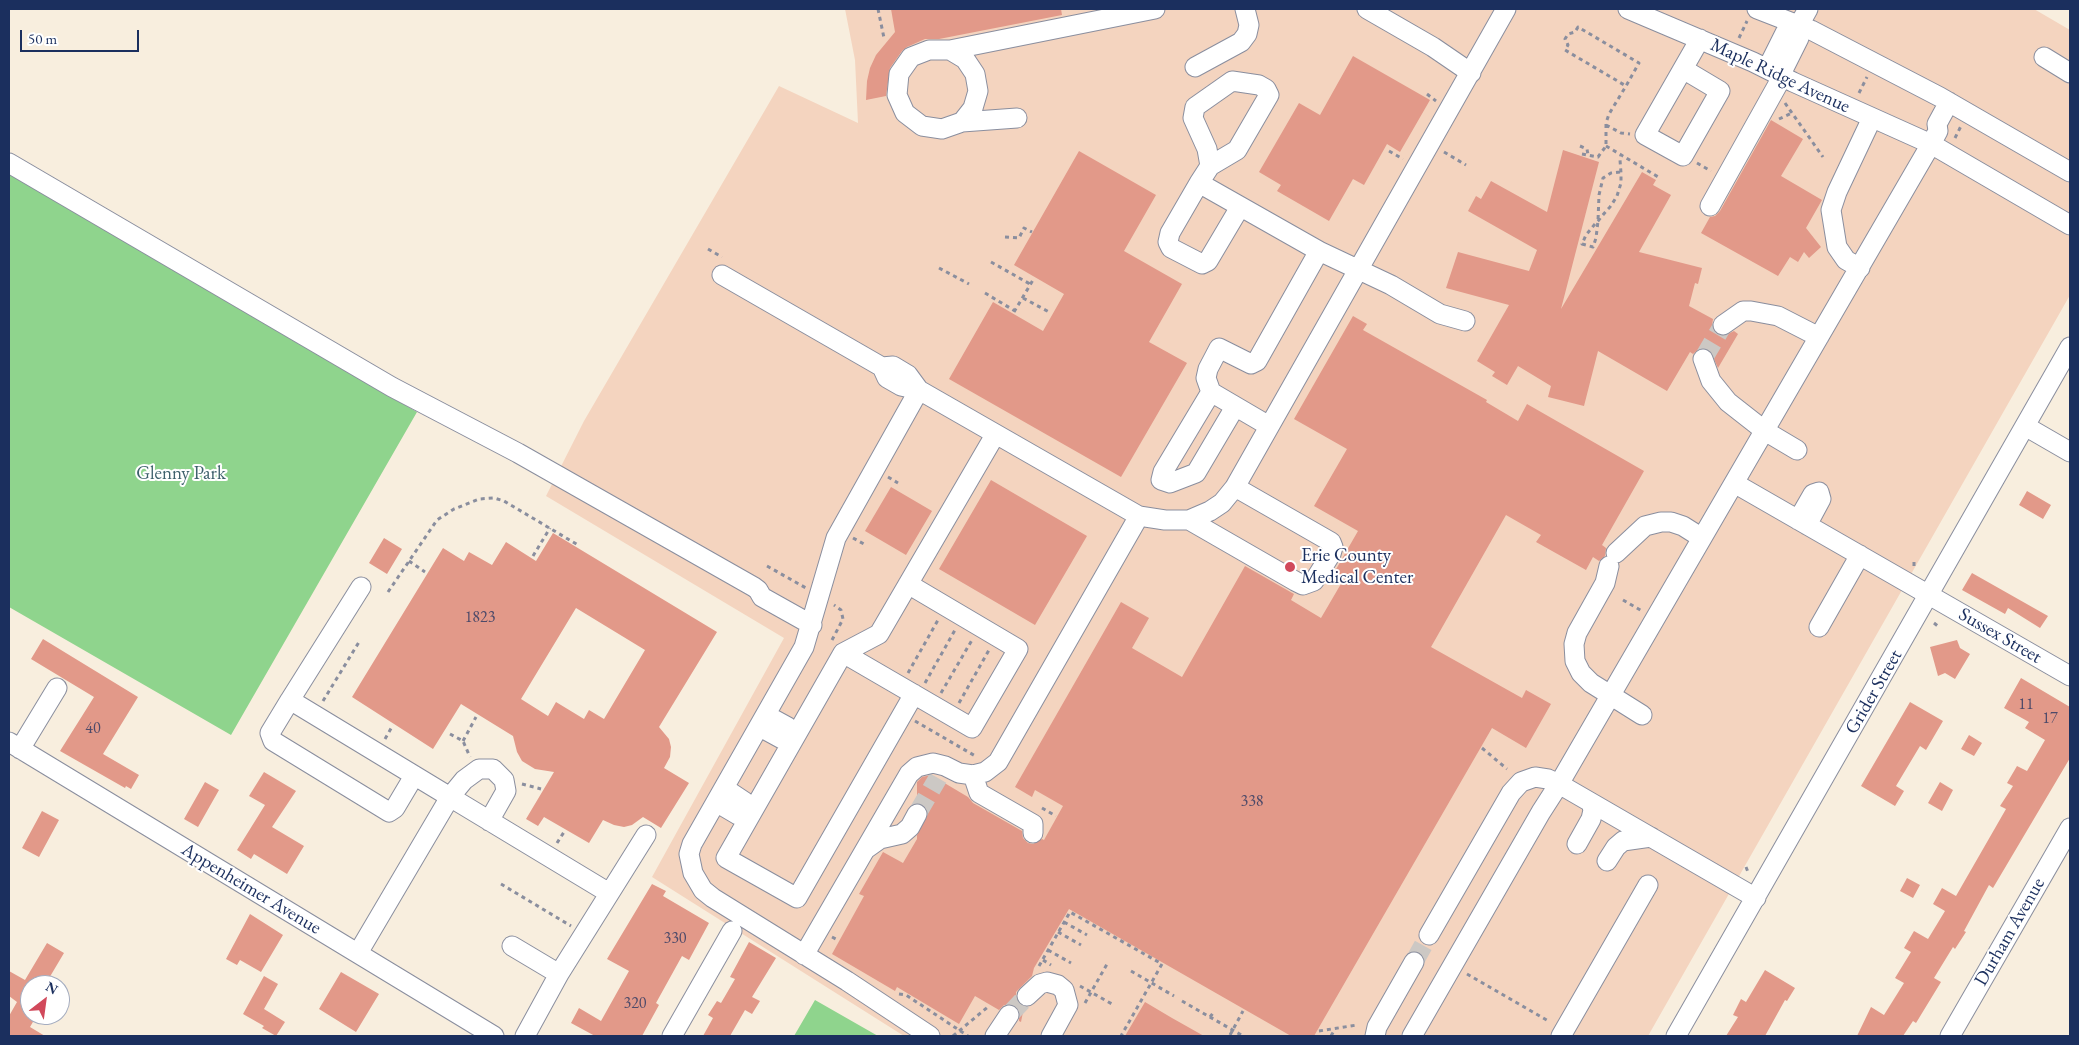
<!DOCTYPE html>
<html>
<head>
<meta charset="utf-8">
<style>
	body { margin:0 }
	#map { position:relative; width:2079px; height:1045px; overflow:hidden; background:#f8eede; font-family:"EB Garamond",serif }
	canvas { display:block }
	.frame { position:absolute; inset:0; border:10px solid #1b2f5e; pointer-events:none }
	.north { position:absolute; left:20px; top:975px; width:50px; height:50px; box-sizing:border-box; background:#fff; border:1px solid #a4acbf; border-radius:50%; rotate:30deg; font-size:14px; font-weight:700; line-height:20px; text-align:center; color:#1b2f5e }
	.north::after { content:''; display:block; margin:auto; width:18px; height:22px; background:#d1495b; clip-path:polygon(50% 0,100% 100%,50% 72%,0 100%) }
	.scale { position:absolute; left:20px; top:30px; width:119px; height:22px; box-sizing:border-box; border:2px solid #1b2f5e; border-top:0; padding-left:6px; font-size:15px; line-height:18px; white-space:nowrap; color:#1b2f5e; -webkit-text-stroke:4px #fff; paint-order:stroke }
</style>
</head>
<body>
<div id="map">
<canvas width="2079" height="1045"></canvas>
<div class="frame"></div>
<div class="north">N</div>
<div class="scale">50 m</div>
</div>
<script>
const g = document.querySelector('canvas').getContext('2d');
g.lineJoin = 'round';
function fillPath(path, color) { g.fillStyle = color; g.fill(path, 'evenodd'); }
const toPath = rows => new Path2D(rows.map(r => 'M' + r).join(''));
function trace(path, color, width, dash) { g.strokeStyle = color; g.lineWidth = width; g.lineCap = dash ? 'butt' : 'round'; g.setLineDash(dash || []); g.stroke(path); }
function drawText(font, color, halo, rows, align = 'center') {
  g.font = font + ' "EB Garamond",serif'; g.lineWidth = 4; g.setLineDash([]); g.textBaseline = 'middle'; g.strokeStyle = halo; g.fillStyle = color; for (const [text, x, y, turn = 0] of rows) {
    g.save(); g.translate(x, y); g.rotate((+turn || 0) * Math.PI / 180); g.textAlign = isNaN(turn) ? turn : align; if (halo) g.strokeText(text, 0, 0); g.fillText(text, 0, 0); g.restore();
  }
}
fillPath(toPath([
	[845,9,2034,9,2070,30,2070,295,1648,1036,904,1036,652,877,784,638,546,496,584,421,779,86,858,123,855,60]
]), '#f4d4bf');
fillPath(toPath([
	[9,174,417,412,231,735,9,607],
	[815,1000,878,1036,794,1036]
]), '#8fd48d');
fillPath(toPath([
	[891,9,1061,9,1062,15,939,39,925,39,907,47,902,51,890,68,886,96,866,100,867,81,870,68,876,55,895,32],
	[1353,56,1430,100,1400,152,1387,144,1364,185,1353,179,1329,221,1277,191,1281,185,1259,172,1299,103,1320,115],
	[1771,120,1803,139,1781,176,1822,200,1806,228,1821,247,1809,258,1804,252,1798,262,1790,257,1778,276,1701,233,1710,217,1715,216,1720,211],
	[1563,150,1599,162,1561,309,1642,172,1656,180,1653,185,1671,195,1639,252,1702,268,1698,284,1695,283,1689,306,1713,319,1712,326,1718,335,1724,336,1734,331,1738,334,1718,368,1710,350,1704,348,1699,349,1693,354,1690,352,1667,391,1598,351,1584,406,1548,397,1551,386,1518,366,1507,385,1492,376,1495,372,1477,361,1509,305,1446,288,1458,252,1529,271,1537,250,1468,211,1476,196,1481,199,1491,181,1547,212],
	[1079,151,1156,195,1124,251,1182,284,1149,342,1187,363,1121,477,949,379,993,302,1043,331,1064,294,1014,265],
	[1353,316,1367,324,1363,330,1487,400,1486,402,1518,421,1527,404,1644,471,1602,545,1606,548,1605,556,1599,561,1593,557,1586,570,1536,542,1541,535,1506,515,1431,647,1522,698,1526,690,1551,704,1526,748,1492,728,1314,1036,1291,1036,1069,909,1034,968,1032,976,1016,992,1016,998,1018,1003,1024,1007,1021,1022,1019,1021,1019,1010,1015,1005,1004,1005,999,1010,975,996,959,1024,897,987,895,991,832,954,864,896,859,894,883,852,903,863,917,839,917,835,928,814,926,808,917,803,917,782,922,777,931,775,968,797,973,803,1022,831,1023,838,1028,843,1033,844,1042,839,1044,840,1063,806,1035,790,1032,797,1015,787,1121,602,1149,618,1132,648,1182,677,1245,566,1294,594,1291,600,1321,618,1345,577,1335,571,1358,531,1314,506,1347,449,1294,419],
	[991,480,1087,536,1035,625,939,569],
	[891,487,932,511,906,555,865,531],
	[2027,491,2051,505,2043,519,2019,505],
	[553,533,717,632,659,727,669,739,671,747,670,757,664,768,689,783,661,828,643,817,632,825,624,827,614,825,603,820,589,843,544,817,538,826,526,819,554,772,535,769,522,761,517,752,513,736,461,704,433,749,352,697,443,548,464,561,469,552,492,565,506,542,536,561],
	[576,608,645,650,604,719,589,710,584,719,556,702,548,716,521,699],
	[384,538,402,549,387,574,369,563],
	[1972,573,2048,616,2040,628,2008,608,2005,614,1962,590],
	[43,639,138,697,103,754,139,775,131,789,126,786,125,788,60,751,94,697,31,659],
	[1957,640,1960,648,1970,654,1955,679,1945,673,1938,676,1930,647],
	[2021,678,2070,707,2070,758,1993,888,1989,885,1964,931,1966,932,1955,949,1953,947,1934,978,1941,982,1916,1023,1913,1021,1903,1036,1857,1036,1871,1007,1884,1015,1904,983,1895,978,1911,952,1904,948,1914,931,1928,939,1945,911,1933,904,1942,888,1956,896,2006,809,2000,806,2013,786,2007,783,2017,766,2027,771,2045,740,2025,728,2029,722,2004,708],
	[1910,702,1943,721,1926,750,1920,746,1896,786,1904,791,1895,806,1861,786],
	[1969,735,1982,743,1974,756,1961,749],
	[264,772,296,791,272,827,304,846,287,874,254,854,251,859,237,850,265,805,249,796],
	[205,782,219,790,198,827,184,819],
	[1940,782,1953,790,1942,811,1928,803],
	[42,811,59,820,39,857,22,848],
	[1907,878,1920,885,1913,898,1900,891],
	[652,884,666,891,663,896,709,923,689,960,682,956,656,1003,659,1005,642,1036,595,1036,571,1023,579,1008,601,1021,629,971,607,959],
	[250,914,283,935,261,972,240,960,237,965,226,959],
	[749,942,776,958,752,997,760,1001,752,1014,745,1010,730,1036,703,1036,713,1018,708,1015,717,1001,721,1003,735,979,730,977],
	[47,943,64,953,45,985,30,985,30,1015,37,1015,30,1027,45,1036,9,1036,9,1016,17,1002,9,996,9,971,25,980],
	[1765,970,1795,988,1787,1001,1785,1000,1765,1036,1726,1036,1738,1017,1733,1015,1741,999,1746,1002],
	[341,972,379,994,356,1032,319,1009],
	[264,976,278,984,264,1009,285,1022,276,1036,262,1028,264,1026,243,1014],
	[1145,1002,1172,1018,1204,1036,1125,1036]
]), '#e29989');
trace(toPath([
	[1703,359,1723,325],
	[917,814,938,778],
	[1414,962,1429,935],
	[1009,1015,1027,996]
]), '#ccc8c4', 19, [19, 9]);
const minor = toPath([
	[1367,9,1433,47,1471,73],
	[1628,9,1753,62,1793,82,1931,144,2070,225],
	[1757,9,1811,30,1940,97,2070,172],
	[950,50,965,59,975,74,978,91,973,108,962,122],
	[2044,57,2070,73],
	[1195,67,1241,42,1247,34,1249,25,1245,9],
	[1683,69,1720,91,1683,156,1645,135,1700,39],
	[1767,69,1786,31,1799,25],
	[1780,76,1799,38,1799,25,1808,9],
	[1017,118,962,122,942,129,922,126,905,113,897,95,899,74,911,57,929,50,950,50,1155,9],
	[9,163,392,387,518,453,754,587,758,590,762,597,812,625],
	[1199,183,1210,166,1237,150,1269,95,1266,89,1259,85,1232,81,1195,107,1193,118,1207,149,1210,166],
	[1710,206,1782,77],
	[1240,207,1208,261,1202,264,1171,248,1168,242,1170,233,1199,183,1319,251,1257,361,1251,364,1219,348,1208,369,1206,378,1211,392,1269,426],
	[1319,251,1391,285,1440,314,1465,321],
	[1860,268,1846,260,1837,247,1831,210,1837,192,1872,118],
	[722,275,882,367,893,366,908,375,919,390],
	[1723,325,1743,311,1751,311,1778,316,1819,337],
	[1703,359,1711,381,1728,402,1765,431,1797,450],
	[882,367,887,378,901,386,919,390,1139,516,1165,520,1189,520,1210,511,1222,503,1235,487,1506,9],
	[919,390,836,538,804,647,692,844,689,854,693,873,703,890,713,898,847,981,930,1036],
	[1211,392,1163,472,1161,480,1170,483,1196,473,1235,407],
	[2025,426,2070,452],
	[1734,483,2070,676],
	[1189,520,1295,581,1303,585,1314,581,1331,554,1333,547,1331,542,1235,487],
	[1798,520,1813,494,1819,492,1821,499,1807,525],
	[1616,553,1645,526,1661,522,1671,522,1683,526,1702,538],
	[1609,566,1605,583,1577,633,1574,644,1575,661,1581,673,1591,683,1642,715],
	[1819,627,1860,555],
	[843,653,972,728,1018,649,908,584],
	[914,694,797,898,726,858,843,653,879,634,995,435],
	[290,700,270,733,273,741,389,812,395,808,414,776],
	[766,715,788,727,790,735,795,737],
	[760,727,782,739,790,735],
	[9,742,494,1036],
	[20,749,57,688],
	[973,775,979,793,1033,824,1033,833],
	[724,788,745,802,747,811],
	[716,802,738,815,747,811],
	[489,821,506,791,504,780,493,769,479,769,464,780,450,797,609,893],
	[1577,844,1591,819,1593,810,1591,803],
	[866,849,880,839,902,834,910,827,917,814],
	[1607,861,1616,847,1623,841,1651,837],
	[1429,935,1511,793,1521,782,1535,777,1548,779,1559,784,1756,898],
	[512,946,559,974],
	[358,953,450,797,290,700,361,587],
	[804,955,909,774,917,767,933,763,945,766,959,773,973,775,985,772,998,762,1139,516],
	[1027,996,1040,984,1047,982,1058,985,1064,990,1068,1005,1051,1036],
	[525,1036,559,974,646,835],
	[672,1036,732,931],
	[995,1036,1009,1015],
	[1375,1036,1377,1027,1414,962],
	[1412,1036,1541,812,1559,784,1931,144,1938,131,1937,124,1949,102],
	[1561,1036,1648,885],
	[1676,1036,2070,347],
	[1950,1036,2070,828]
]);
trace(minor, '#8a8e9e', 21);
trace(toPath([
	[878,9,884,38],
	[1739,38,1747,21],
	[1859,93,1867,77],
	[1427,94,1436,101],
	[1785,103,1823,157],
	[1779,119,1792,113],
	[1606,125,1621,133,1630,134],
	[1955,138,1961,126],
	[1580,146,1587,149,1588,155],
	[1606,146,1660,178],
	[1389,151,1403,159],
	[1444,152,1466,165],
	[1582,154,1598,157,1606,146,1606,123,1609,114,1626,86,1639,63,1578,27,1575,32,1568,34,1565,39,1568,45,1565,50,1626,86],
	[1697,163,1711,171],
	[1620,172,1611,173,1603,178,1599,195,1598,221,1596,238,1593,247,1582,244,1586,235,1595,224,1598,221,1607,210,1610,207,1612,204,1617,196,1621,183,1621,173,1620,160,1621,155],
	[1005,237,1019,238,1024,228,1032,232],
	[708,249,722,257],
	[991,262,1030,284],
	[939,268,969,284],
	[985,293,1015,311],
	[1023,298,1051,313],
	[1014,312,1033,280],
	[888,477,898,483],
	[853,538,864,544],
	[533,556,550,528],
	[409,561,425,572],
	[767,566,806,588],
	[1914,566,1914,561],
	[388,592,437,520,454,509,479,499,494,498,504,501,578,545],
	[1623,600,1642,611],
	[1934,623,1939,627],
	[832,640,843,619,841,610,834,605],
	[908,673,938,620],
	[925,683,955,630],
	[941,693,972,640],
	[323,701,359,642],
	[959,703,989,650],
	[915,721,977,757],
	[450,734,463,741,470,757],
	[385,739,393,725],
	[463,741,476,717],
	[1482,748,1507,769],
	[522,784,541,789],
	[1042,808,1056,816],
	[557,843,564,832],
	[1746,867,1748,872],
	[501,884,571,926],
	[1064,922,1087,935],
	[1058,932,1081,945],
	[832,937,838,940],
	[1048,950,1071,963],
	[1043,960,1051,965],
	[1039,966,1070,912,1162,964,1121,1036],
	[1131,971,1174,996],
	[1467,974,1550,1022],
	[1080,986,1112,1004],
	[899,994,906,995,968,1036],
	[1182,1001,1243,1036],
	[1085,1003,1107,964],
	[1210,1017,1213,1013],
	[1319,1031,1357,1025],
	[1230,1035,1243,1011],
	[953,1036,989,1006],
	[1331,1036,1335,1029]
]), '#8a8e9e', 3, [4, 4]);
trace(minor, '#fff', 19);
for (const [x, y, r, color] of [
	[1290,567,6,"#d1495b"]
]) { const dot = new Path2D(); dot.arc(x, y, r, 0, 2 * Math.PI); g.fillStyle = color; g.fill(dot); trace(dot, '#fff', 2); }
drawText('16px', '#4d4a69', null, [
	["1823",480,618],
	["11",2026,705],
	["17",2050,719],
	["40",93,729],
	["338",1252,802],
	["330",675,939],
	["320",635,1004]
]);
drawText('19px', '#1b2f5e', '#fff', [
	["Maple Ridge Avenue",1780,76,25],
	["Sussex Street",2000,636,30],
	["Grider Street",1874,692,-60],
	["Appenheimer Avenue",251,889,31],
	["Durham Avenue",2010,932,-60]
]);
drawText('19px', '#3e616c', '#fff', [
	["Glenny Park",181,474]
]);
drawText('19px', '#1b2f5e', '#fff', [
	["Erie County",1301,556],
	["Medical Center",1301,578]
], 'left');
</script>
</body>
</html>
